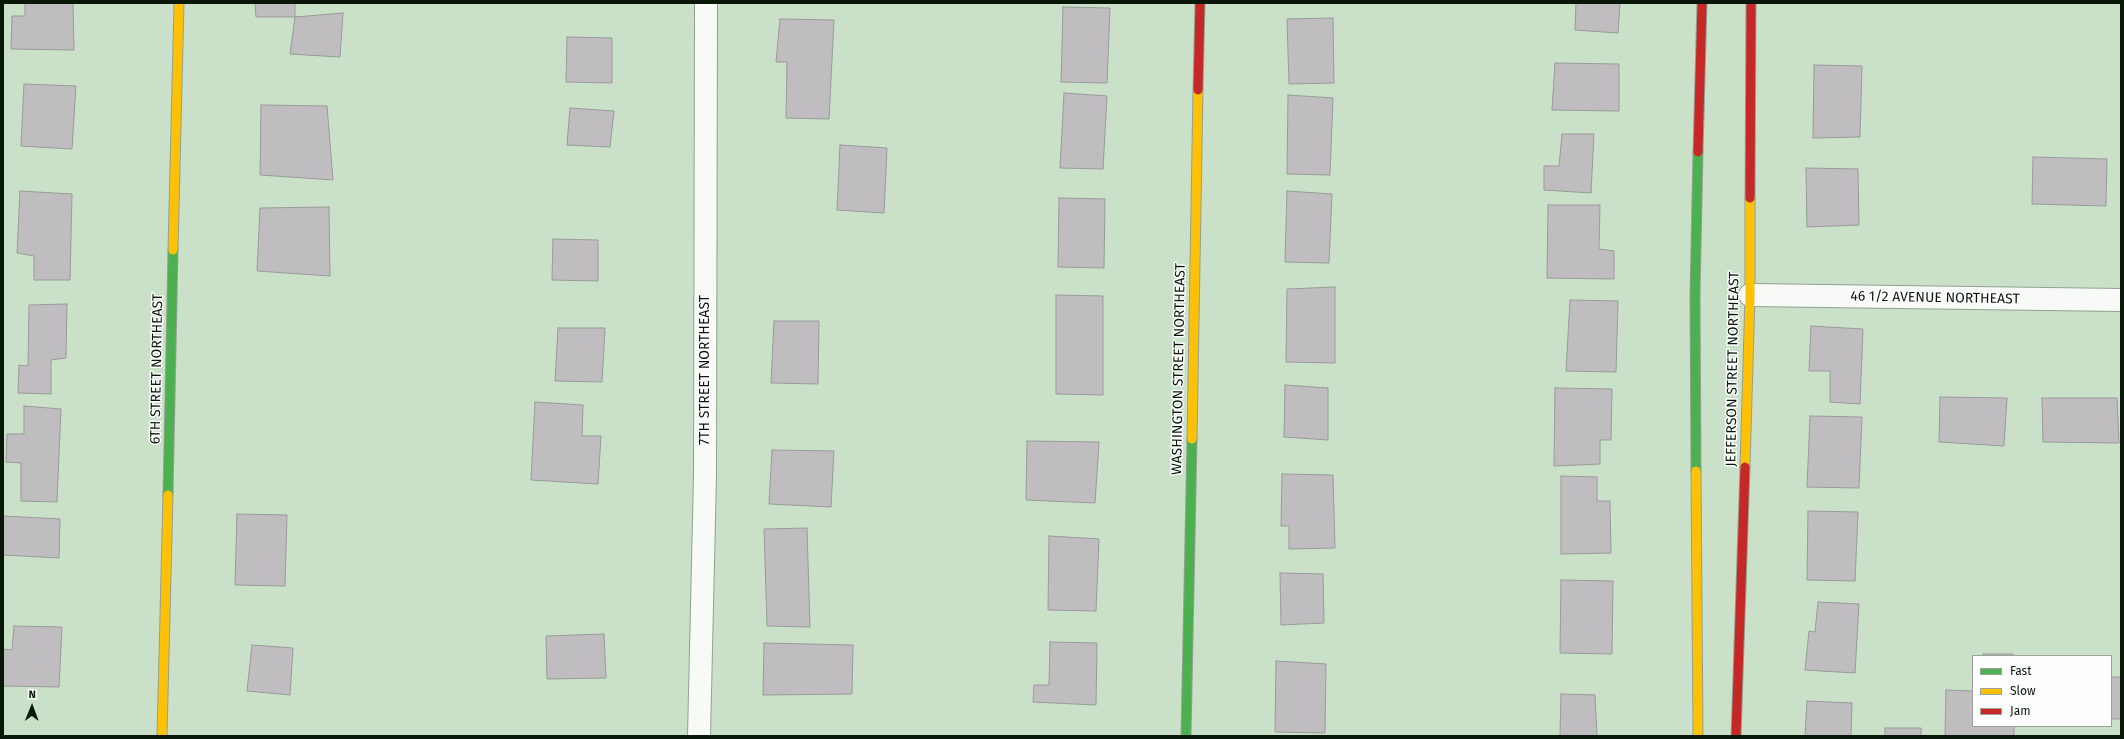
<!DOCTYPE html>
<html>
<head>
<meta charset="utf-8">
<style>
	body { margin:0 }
	#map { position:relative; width:2124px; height:739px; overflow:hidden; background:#cae0c8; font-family:"Fira Sans",sans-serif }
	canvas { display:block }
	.frame { position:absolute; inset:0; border:4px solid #081707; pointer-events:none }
	.legend { position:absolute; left:1972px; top:655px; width:140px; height:72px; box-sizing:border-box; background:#fefefe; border:1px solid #9ca29b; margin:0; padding:5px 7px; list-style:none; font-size:12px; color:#081707 }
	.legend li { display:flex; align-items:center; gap:8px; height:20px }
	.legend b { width:20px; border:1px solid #9ca29b }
	.north { position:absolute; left:12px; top:687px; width:40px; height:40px; -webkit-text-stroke:3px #fefefe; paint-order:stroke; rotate:1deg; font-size:11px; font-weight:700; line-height:16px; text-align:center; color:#081707 }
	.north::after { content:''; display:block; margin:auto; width:14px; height:18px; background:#081707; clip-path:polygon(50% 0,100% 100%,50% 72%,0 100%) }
</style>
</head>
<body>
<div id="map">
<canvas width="2124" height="739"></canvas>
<div class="frame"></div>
<ul class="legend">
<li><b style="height:5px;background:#4caf50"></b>Fast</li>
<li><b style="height:5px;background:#ffc107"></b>Slow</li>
<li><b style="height:5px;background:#c62828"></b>Jam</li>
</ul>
<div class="north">N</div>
</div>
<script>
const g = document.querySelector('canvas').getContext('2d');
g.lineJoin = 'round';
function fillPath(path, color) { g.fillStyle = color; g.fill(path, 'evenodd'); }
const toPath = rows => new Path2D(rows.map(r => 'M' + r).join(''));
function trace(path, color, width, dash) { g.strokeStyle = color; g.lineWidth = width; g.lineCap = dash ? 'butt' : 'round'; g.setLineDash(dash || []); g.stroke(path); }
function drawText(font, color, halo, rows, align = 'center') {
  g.font = font + ' "Fira Sans",sans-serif'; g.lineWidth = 3; g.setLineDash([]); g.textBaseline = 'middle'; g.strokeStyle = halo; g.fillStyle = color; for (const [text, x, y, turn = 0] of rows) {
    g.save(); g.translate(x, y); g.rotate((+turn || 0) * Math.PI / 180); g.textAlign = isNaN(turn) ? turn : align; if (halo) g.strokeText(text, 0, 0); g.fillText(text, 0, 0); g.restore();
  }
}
const building = toPath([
	[25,3,73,3,74,50,11,49,12,16,25,16,25,3],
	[255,3,295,3,295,17,256,17,255,3],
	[1576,3,1620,3,1618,33,1575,30,1576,3],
	[1063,7,1110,8,1107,83,1061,82,1063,7],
	[343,13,340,57,290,54,295,17,343,13],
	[1333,18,1334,83,1289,84,1287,19,1333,18],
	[780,19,834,20,829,119,786,118,787,62,776,62,780,19],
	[567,37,612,38,612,83,566,82,567,37],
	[1555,63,1619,64,1619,111,1552,110,1555,63],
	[1814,65,1862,66,1860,137,1813,138,1814,65],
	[24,84,76,86,72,149,21,146,24,84],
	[1064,93,1107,96,1103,169,1060,168,1064,93],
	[1288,95,1333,98,1330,175,1287,174,1288,95],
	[261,105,327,106,333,180,260,175,261,105],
	[570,108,614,111,610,147,567,145,570,108],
	[1562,134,1594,134,1591,193,1544,190,1544,166,1559,166,1562,134],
	[840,145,887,148,884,213,837,210,840,145],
	[2033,157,2107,159,2106,206,2032,204,2033,157],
	[1806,168,1858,169,1859,225,1807,227,1806,168],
	[20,191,72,194,70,280,34,280,34,256,17,253,20,191],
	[1287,191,1332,194,1329,263,1285,262,1287,191],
	[1059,198,1105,199,1104,268,1058,267,1059,198],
	[1548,205,1600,205,1599,249,1614,251,1614,279,1547,278,1548,205],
	[329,207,330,276,257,271,260,208,329,207],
	[553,239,598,240,598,281,552,280,553,239],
	[1335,287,1335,363,1286,362,1287,289,1335,287],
	[1056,295,1103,296,1103,395,1056,394,1056,295],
	[1570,300,1618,301,1616,372,1566,371,1570,300],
	[67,304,66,358,51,360,51,394,18,393,19,365,28,366,29,305,67,304],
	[774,321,819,321,818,384,771,383,774,321],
	[1811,326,1863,329,1860,404,1830,402,1830,371,1809,371,1811,326],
	[558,328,605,328,602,382,555,381,558,328],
	[1285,385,1328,388,1328,440,1284,437,1285,385],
	[1555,388,1612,389,1611,440,1600,440,1600,464,1554,466,1555,388],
	[1940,397,2007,398,2004,446,1939,442,1940,397],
	[2042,398,2117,398,2119,443,2043,442,2042,398],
	[535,402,583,405,582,436,601,436,598,484,531,480,535,402],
	[24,406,61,409,57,502,21,501,21,463,6,462,7,434,24,434,24,406],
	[1810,416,1862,417,1859,488,1807,487,1810,416],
	[1027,441,1099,442,1095,503,1026,500,1027,441],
	[772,450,834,451,831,507,769,504,772,450],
	[1282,474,1333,475,1335,548,1289,549,1289,526,1281,526,1282,474],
	[1561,476,1597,477,1597,501,1610,501,1611,553,1561,554,1561,476],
	[1808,511,1858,512,1855,581,1807,580,1808,511],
	[237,514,287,515,285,586,235,585,237,514],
	[3,516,60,519,59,558,3,555,3,516],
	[807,528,810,627,767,626,764,529,807,528],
	[1049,536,1099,539,1096,611,1048,610,1049,536],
	[1280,573,1323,574,1324,623,1281,625,1280,573],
	[1561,580,1613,581,1612,654,1560,653,1561,580],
	[1818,602,1859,604,1855,673,1805,670,1809,631,1815,632,1818,602],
	[14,626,62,627,59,687,3,686,3,649,12,650,14,626],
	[604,634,606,678,547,679,546,636,604,634],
	[1050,642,1097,643,1096,705,1033,702,1034,685,1049,685,1050,642],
	[764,643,853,645,852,694,763,695,764,643],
	[252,645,293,648,290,695,247,691,252,645],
	[1983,654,2013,654,2013,656,1983,656,1983,654],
	[1276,661,1326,664,1325,733,1275,732,1276,661],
	[2111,677,2121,677,2121,719,2111,719,2111,677],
	[1946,690,1973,691,1973,726,2014,726,2014,736,1945,736,1946,690],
	[1561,694,1595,695,1597,736,1560,736,1561,694],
	[1807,701,1852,703,1851,736,1805,736,1807,701],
	[1885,728,1921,728,1921,736,1885,736,1885,728]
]);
fillPath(building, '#c0bdc1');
trace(building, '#989b98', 1);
const street = toPath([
	[1750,295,2121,300],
	[699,736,705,475,706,3]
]);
const fast = toPath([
	[1696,471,1695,295,1698,152],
	[168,495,173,250],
	[1186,736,1192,439]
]);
const slow = toPath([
	[173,250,179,3],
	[1192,439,1198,90],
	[1745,467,1750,295,1750,198],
	[1696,471,1698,736],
	[162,736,168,495]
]);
const jam = toPath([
	[1198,90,1200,3],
	[1698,152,1702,3],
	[1750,198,1751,3],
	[1736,736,1745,467]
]);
trace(street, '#91a290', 24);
trace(fast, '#91a290', 11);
trace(slow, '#91a290', 11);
trace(jam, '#91a290', 11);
trace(street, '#f7faf7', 22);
trace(fast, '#4caf50', 9);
trace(slow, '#ffc107', 9);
trace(jam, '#c62828', 9);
drawText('14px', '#081707', '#fefefe', [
	["46 1/2 AVENUE NORTHEAST",1935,298,1],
	["6TH STREET NORTHEAST",157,369,-89],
	["WASHINGTON STREET NORTHEAST",1179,369,-89],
	["JEFFERSON STREET NORTHEAST",1733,369,-89],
	["7TH STREET NORTHEAST",705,370,-90]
]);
</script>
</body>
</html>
